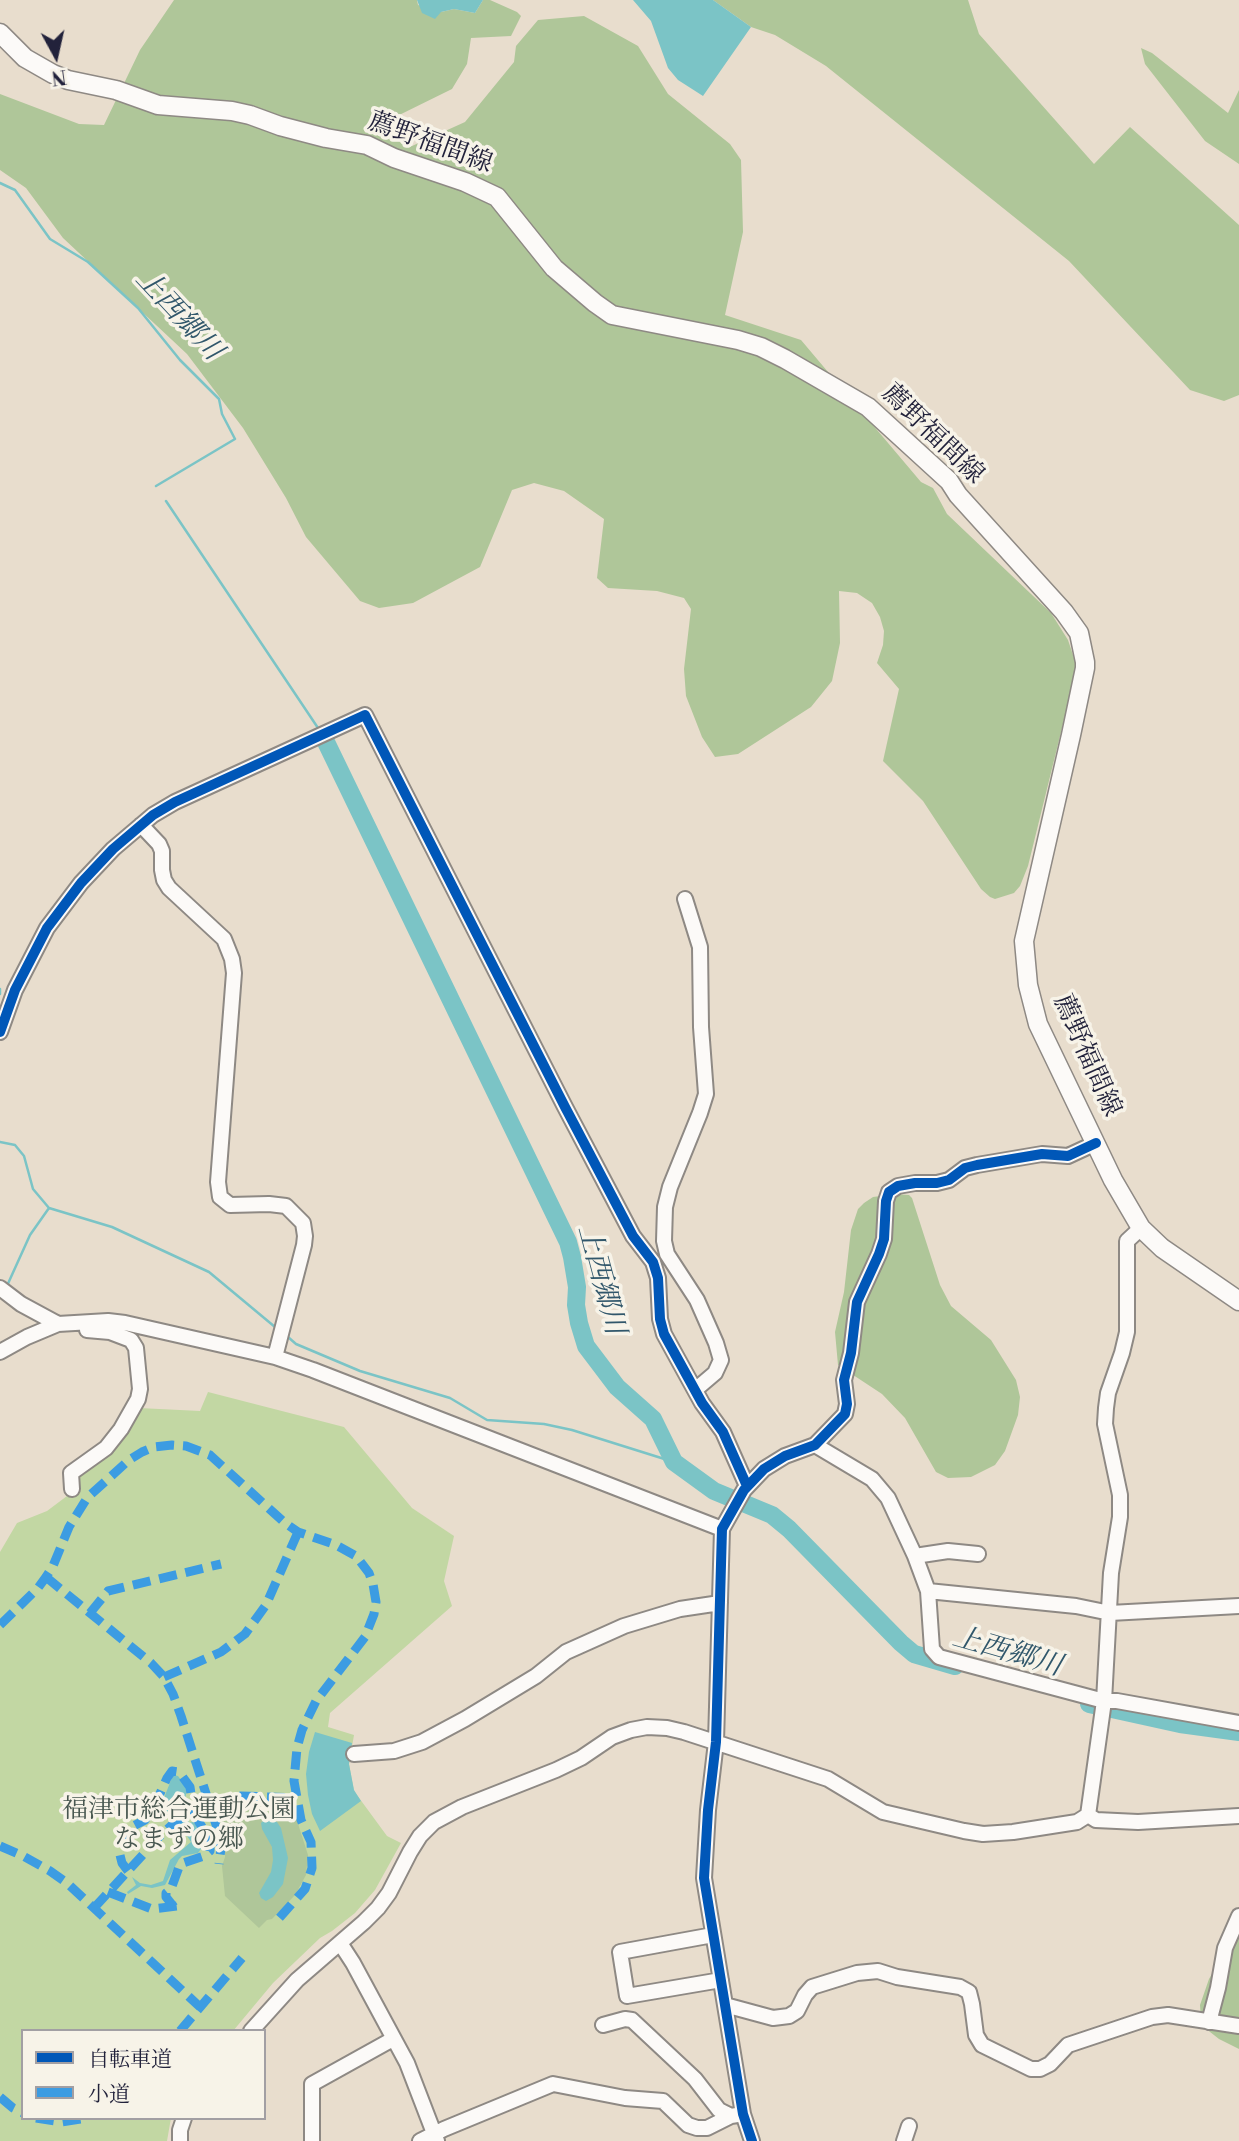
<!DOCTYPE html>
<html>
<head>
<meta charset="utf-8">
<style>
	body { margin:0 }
	#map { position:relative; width:1239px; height:2141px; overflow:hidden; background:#e8ddcd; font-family:"Libre Bodoni","Noto Serif JP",serif }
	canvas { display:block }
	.legend { position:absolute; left:21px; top:2029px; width:245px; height:91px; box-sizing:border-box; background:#f7f3e8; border:2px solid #a29fa3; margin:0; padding:9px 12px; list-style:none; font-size:21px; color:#22223b }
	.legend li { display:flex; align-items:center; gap:14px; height:35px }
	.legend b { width:35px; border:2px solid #a29fa3 }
	.north { position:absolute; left:21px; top:21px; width:70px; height:70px; -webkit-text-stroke:5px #f7f3e8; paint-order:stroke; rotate:172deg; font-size:19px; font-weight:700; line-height:28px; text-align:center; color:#22223b }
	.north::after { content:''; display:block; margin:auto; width:24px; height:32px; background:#22223b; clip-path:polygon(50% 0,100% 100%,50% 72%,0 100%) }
</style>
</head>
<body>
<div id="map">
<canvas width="1239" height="2141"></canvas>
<ul class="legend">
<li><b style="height:9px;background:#0057b8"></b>自転車道</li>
<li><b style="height:9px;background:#3c9ce2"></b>小道</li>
</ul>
<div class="north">N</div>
</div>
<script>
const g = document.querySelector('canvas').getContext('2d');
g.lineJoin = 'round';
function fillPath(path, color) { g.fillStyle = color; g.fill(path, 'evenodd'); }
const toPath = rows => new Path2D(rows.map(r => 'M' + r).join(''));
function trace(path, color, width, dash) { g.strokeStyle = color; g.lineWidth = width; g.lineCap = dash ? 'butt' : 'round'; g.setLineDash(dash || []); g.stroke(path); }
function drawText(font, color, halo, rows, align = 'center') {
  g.font = font + ' "Libre Bodoni","Noto Serif JP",serif'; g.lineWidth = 7; g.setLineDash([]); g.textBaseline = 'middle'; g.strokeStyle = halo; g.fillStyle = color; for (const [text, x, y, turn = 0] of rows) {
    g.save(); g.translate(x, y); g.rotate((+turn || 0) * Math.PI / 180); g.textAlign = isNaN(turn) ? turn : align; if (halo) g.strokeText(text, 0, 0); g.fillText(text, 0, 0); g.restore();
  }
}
fillPath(toPath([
	[208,1392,344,1427,412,1508,454,1536,444,1581,452,1606,330,1713,328,1727,354,1735,349,1764,354,1791,387,1836,401,1843,375,1890,355,1913,332,1931,320,1938,273,1983,233,2031,23,2031,23,2118,171,2118,167,2141,0,2141,0,1552,17,1523,47,1511,75,1490,75,1477,139,1408,200,1411]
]), '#c2d7a3');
fillPath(toPath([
	[174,0,417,0,418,5,441,12,454,9,475,13,483,0,490,0,517,12,521,16,511,36,471,38,467,64,452,89,385,122,393,139,412,146,465,122,514,62,516,46,538,20,584,16,638,46,668,94,730,144,741,160,743,232,725,315,801,340,921,482,933,488,947,514,1051,613,1068,640,1077,667,1028,866,1020,886,1014,893,995,899,990,897,981,889,923,801,883,761,899,689,877,663,883,645,884,631,880,617,872,603,857,593,839,591,840,643,832,681,811,707,738,754,715,757,702,737,686,696,684,669,691,609,684,598,657,591,608,588,597,578,604,519,564,491,534,483,512,490,480,567,413,603,379,608,360,601,306,537,286,498,243,428,187,354,63,238,26,188,0,170,0,94,79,124,104,125,140,50],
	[713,0,968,0,979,34,1094,164,1130,127,1239,225,1239,395,1224,401,1190,390,1069,261,826,66,775,35,751,27],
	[1141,48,1152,53,1228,113,1239,90,1239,164,1205,141,1145,64],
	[895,1194,909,1195,912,1198,940,1285,951,1306,991,1340,1016,1380,1020,1397,1018,1415,1005,1451,995,1465,971,1477,948,1478,936,1472,905,1418,882,1394,838,1365,835,1332,844,1292,851,1230,858,1209,864,1203,873,1197],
	[246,1799,291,1802,308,1855,306,1875,295,1895,272,1919,267,1920,259,1928,225,1896,222,1866,225,1857,225,1837,215,1808,218,1804],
	[1239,1928,1239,2049,1219,2039,1205,2028,1201,2020,1200,2005,1209,1979]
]), '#afc699');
fillPath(toPath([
	[417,0,483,0,475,13,454,9,441,12,435,19,422,13],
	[633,0,713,0,751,27,703,96,678,80,668,68,651,21],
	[315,1732,352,1743,349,1764,354,1790,361,1801,320,1831,312,1814,308,1795,306,1774,309,1752],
	[173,1775,178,1776,187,1788,184,1807,189,1823,193,1822,196,1825,203,1846,198,1853,182,1856,179,1859,165,1885,152,1888,141,1886,128,1894,127,1892,136,1885,132,1877,140,1883,151,1885,163,1881,170,1860,191,1842,171,1811,168,1811,164,1817,154,1817,153,1812,164,1798],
	[270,1819,277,1822,281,1828,288,1858,283,1884,273,1897,266,1901,261,1898,259,1893,271,1872,273,1860,272,1847,262,1829,261,1823,264,1820]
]), '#7bc4c6');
trace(toPath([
	[0,183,15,190,50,239,88,262,138,308,180,360,219,399,222,414,235,439,156,486],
	[166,501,318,728],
	[0,989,0,994],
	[0,1142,15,1145,24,1156,33,1189,49,1208,112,1227,209,1272,275,1327],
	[6,1288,30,1235,49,1208],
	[288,1337,296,1344,360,1371,450,1398,487,1420,544,1424,572,1430,674,1462]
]), '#7bc4c6', 2.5);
trace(toPath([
	[325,740,568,1242,572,1257,577,1287,576,1305,579,1323,586,1346,617,1387,653,1419,674,1462,714,1491,772,1515,789,1529,901,1643,914,1654,955,1666],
	[1089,1704,1180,1724,1239,1732]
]), '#7bc4c6', 18);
const minor = toPath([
	[141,825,159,844,162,851,162,870,164,880,169,888,224,939,232,959,234,973,218,1182,220,1197,230,1205,269,1204,286,1206,303,1223,305,1236,304,1245,275,1357],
	[685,899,700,947,701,1027,706,1094,700,1113,670,1187,665,1207,664,1241,667,1254,697,1300,716,1343,721,1360,715,1373,695,1390],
	[0,1032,15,990,47,928,81,883,113,849,153,815,175,802,365,715,565,1107,633,1236,653,1262,658,1278,660,1319,664,1334,702,1403,723,1432,747,1486],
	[0,1288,21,1304,58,1324],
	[0,1352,27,1337,58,1324,108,1321,125,1323,275,1357,313,1370,722,1529],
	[815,1445,872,1479,888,1498,915,1556,928,1591,932,1649,939,1657,1104,1701,1117,1701,1239,1723],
	[72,1489,71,1473,106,1448,121,1429,138,1399,140,1389,136,1348,131,1340,110,1332,87,1330],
	[915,1556,948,1551,978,1554],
	[928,1591,1076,1606,1110,1613,1239,1606],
	[354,1754,394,1751,422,1742,465,1719,536,1676,566,1652,624,1626,680,1609,720,1603],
	[1088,1815,1104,1701,1111,1573,1120,1517,1120,1495,1105,1424,1106,1408,1108,1393,1122,1353,1127,1332,1127,1241,1141,1228],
	[1088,1815,1096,1820,1138,1822,1239,1816],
	[713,1935,620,1952,627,1996,721,1980],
	[340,1943,353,1963,407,2063,437,2141],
	[725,2005,773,2018,789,2016,797,2011,805,1995,812,1987,857,1973,878,1971,897,1977,960,1987,969,1992,972,2004,976,2035,982,2045,1031,2069,1040,2069,1050,2064,1068,2045,1152,2017,1168,2015,1239,2026],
	[1209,2022,1218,1988,1225,1948,1239,1916],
	[603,2025,625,2019,632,2020,695,2079,719,2110,731,2116],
	[251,2031,297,1980,364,1922,378,1908,389,1893,410,1852,420,1836,434,1822,462,1807,556,1770,581,1758,612,1737,631,1730,647,1727,667,1728,684,1732,828,1779,883,1812,964,1831,983,1834,1013,1832,1077,1822,1088,1815],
	[180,2141,180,2130,184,2118],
	[312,2141,312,2084,393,2039],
	[420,2141,444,2129,553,2084,625,2098,663,2101,688,2125,697,2128,707,2128,731,2116,743,2114],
	[752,2141,743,2114,704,1878,708,1810,716,1742,722,1529,744,1490,764,1469,785,1456,815,1445,845,1414,847,1404,844,1380,851,1353,857,1302,879,1254,884,1239,886,1201,889,1192,898,1186,915,1183,937,1183,949,1180,965,1168,977,1165,1042,1154,1068,1156,1096,1143],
	[904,2141,909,2126]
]);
const major = toPath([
	[0,33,25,58,53,74,68,80,116,90,158,105,232,111,250,115,280,126,326,138,367,145,394,158,465,182,497,197,554,268,595,303,612,315,738,340,761,347,785,359,868,407,949,481,958,495,1064,612,1079,633,1085,662,1085,668,1071,735,1024,941,1028,985,1038,1024,1113,1180,1141,1228,1162,1248,1239,1301]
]);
trace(minor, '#8e8984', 18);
trace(major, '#8e8984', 21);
trace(minor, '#fcfaf8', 14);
trace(major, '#fcfaf8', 18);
trace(toPath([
	[46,1577,151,1663,164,1677,173,1694,181,1716,219,1834,221,1848,219,1864],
	[90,1613,108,1591,221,1564],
	[0,1625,38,1588,46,1577,53,1566,69,1527,87,1498,129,1460,142,1452,154,1447,172,1445,186,1446,210,1455,285,1523,298,1532,336,1545,356,1556,369,1573,373,1584,376,1602,374,1614,365,1637,316,1701,302,1730,297,1748,294,1781,301,1820,311,1842,312,1868,305,1889,274,1924],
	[164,1677,221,1652,245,1634,266,1605,298,1532],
	[0,1846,23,1856,50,1871,67,1883,200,2007],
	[128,1871,122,1863,120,1855,126,1830,145,1820,158,1798,167,1778,172,1771,179,1772,190,1787,191,1794,187,1808,188,1813],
	[108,1892,152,1909,178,1906],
	[174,1907,166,1897,166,1893,171,1889,179,1867,183,1863,204,1856,210,1851,210,1847,209,1838,192,1811],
	[94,1908,160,1836,175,1822,192,1811,209,1803,241,1796,296,1798],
	[180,2031,242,1958],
	[0,2097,13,2108,23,2113],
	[36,2118,62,2122,88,2118]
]), '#3c9ce2', 9, [18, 9]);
trace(toPath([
	[0,1032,15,990,47,928,81,883,113,849,153,815,175,802,365,715,565,1107,633,1236,653,1262,658,1278,660,1319,664,1334,702,1403,723,1432,747,1486],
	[752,2141,743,2114,704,1878,708,1810,716,1742,722,1529,744,1490,764,1469,785,1456,815,1445,845,1414,847,1404,844,1380,851,1353,857,1302,879,1254,884,1239,886,1201,889,1192,898,1186,915,1183,937,1183,949,1180,965,1168,977,1165,1042,1154,1068,1156,1096,1143]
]), '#0057b8', 10);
drawText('26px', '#22223b', '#f7f3e8', [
	["薦野福間線",430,144,20],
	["薦野福間線",932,435,44],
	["薦野福間線",1086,1056,66]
]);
drawText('26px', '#485750', '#f7f3e8', [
	["福津市総合運動公園",179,1811],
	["なまずの郷",179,1841]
]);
drawText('italic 28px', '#31576b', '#f7f3e8', [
	["上西郷川",178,316,47],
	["上西郷川",600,1280,75],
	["上西郷川",1007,1653,16]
]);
</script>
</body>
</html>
